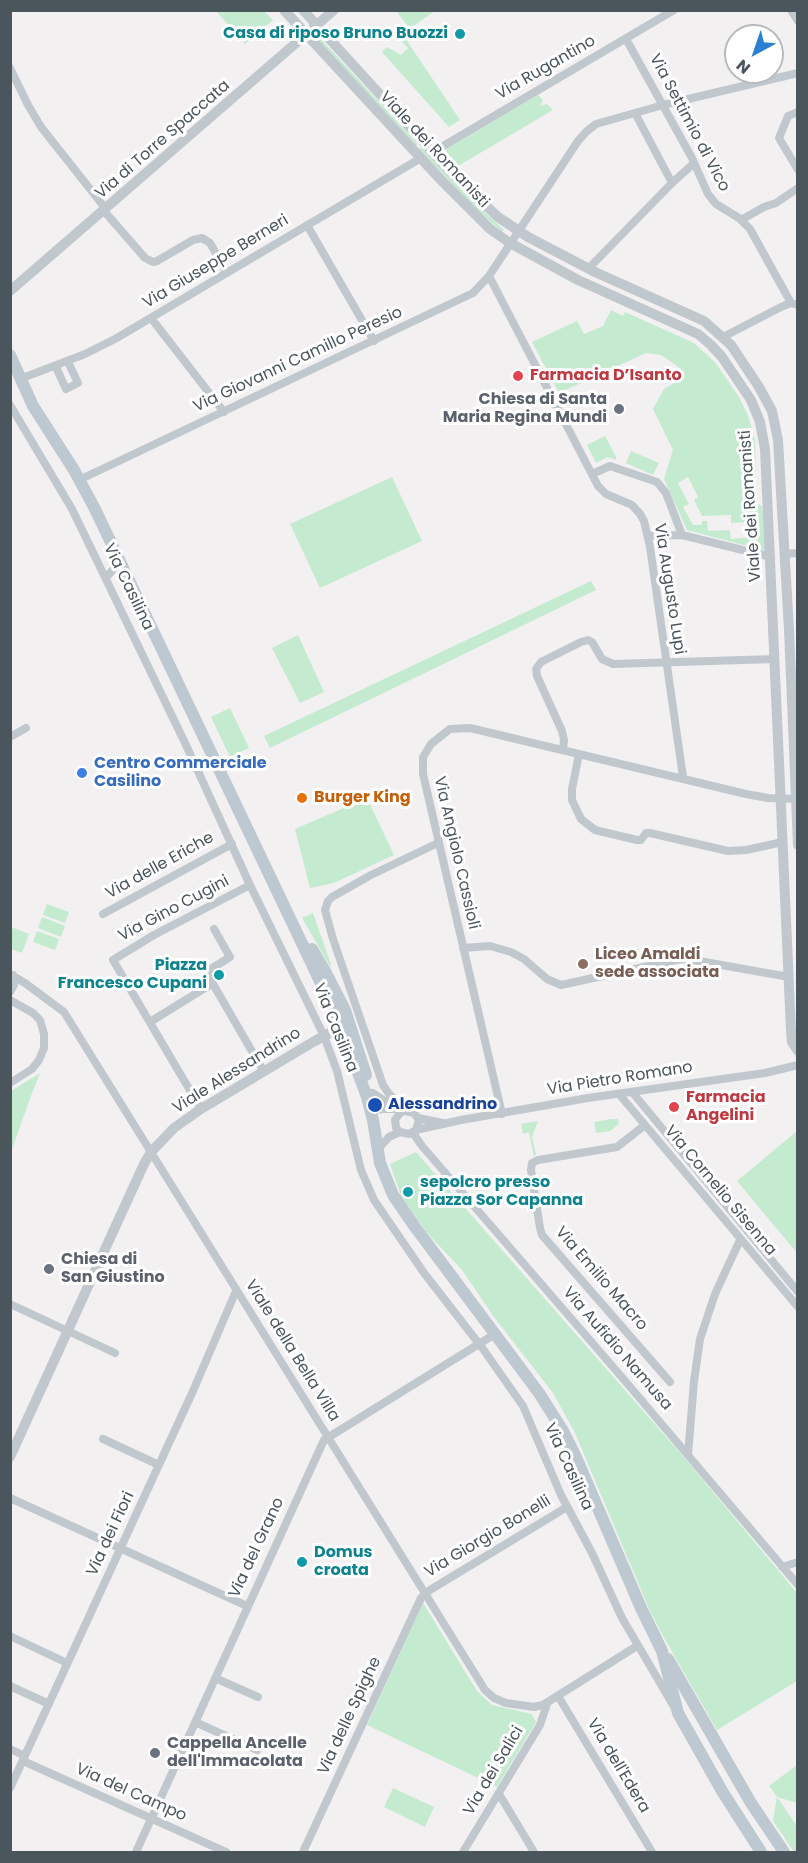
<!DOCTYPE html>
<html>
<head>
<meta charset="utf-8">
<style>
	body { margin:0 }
	#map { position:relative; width:808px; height:1863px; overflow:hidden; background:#f2f0f1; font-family:Poppins,sans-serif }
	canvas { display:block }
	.frame { position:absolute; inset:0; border:12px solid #4a555c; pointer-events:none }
	.north { position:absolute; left:724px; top:24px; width:60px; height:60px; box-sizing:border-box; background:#fff; border:2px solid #b7bbbe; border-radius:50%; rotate:220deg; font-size:16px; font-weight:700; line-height:24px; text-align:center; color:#4a555c }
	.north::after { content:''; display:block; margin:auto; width:21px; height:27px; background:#2b80d2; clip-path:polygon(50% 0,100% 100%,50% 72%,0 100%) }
</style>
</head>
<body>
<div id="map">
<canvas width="808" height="1863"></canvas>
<div class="frame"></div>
<div class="north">N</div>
</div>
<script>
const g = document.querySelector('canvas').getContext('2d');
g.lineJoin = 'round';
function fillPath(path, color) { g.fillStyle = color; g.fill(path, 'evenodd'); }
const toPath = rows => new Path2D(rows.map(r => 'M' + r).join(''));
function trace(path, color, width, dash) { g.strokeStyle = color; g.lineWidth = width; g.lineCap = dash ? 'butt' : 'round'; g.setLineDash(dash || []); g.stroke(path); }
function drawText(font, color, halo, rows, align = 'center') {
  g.font = font + ' Poppins,sans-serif'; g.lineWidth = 6; g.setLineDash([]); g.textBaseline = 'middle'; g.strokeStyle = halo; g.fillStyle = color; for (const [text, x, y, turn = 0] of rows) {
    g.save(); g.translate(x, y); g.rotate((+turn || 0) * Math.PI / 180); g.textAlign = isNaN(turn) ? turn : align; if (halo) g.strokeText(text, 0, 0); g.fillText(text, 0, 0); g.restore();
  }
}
fillPath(toPath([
	[216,11,264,11,273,20,245,44],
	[396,11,435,11,412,27,407,25],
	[401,32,460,120,449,127,382,52,387,47,401,55,408,48,396,35],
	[319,37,342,62,418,144,415,146,317,39],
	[538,95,543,100,540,106,547,104,553,110,458,166,447,156,446,149],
	[421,147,473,201,504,230,502,232,471,204,419,149],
	[611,310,623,316,625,312,694,343,715,362,739,397,749,418,755,441,757,504,762,506,766,551,687,530,664,479,673,450,653,409,664,389,684,377,681,370,676,365,661,355,646,353,559,393,532,342,577,321,584,334,603,326],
	[688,477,698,497,694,500,702,516,731,515,731,523,752,522,753,537,731,539,730,530,708,531,707,521,702,521,702,525,693,525,683,507,689,504,678,483],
	[605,436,616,457,616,460,608,457,596,463,587,445],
	[631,451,659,463,653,475,626,463],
	[392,477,422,541,320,588,290,524],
	[591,581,596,590,270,748,264,736],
	[298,635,324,692,300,703,272,648],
	[230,708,249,748,230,757,211,717],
	[367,798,394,855,334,883,310,888,295,829],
	[47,904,69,912,65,923,43,915],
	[313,913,331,964,331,968,302,918],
	[42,917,65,926,61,937,38,928],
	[11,927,29,934,22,953,11,949],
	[37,931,59,939,55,950,33,942],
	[40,1073,32,1093,11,1152,11,1091],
	[611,1119,618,1119,619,1124,610,1131,596,1133,594,1122],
	[538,1121,532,1137,536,1154,534,1157,529,1132,523,1134,521,1124],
	[797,1131,797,1253,737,1181],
	[416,1152,688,1462,797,1593,797,1681,717,1730,663,1636,650,1611,575,1433,553,1393,494,1317,462,1270,428,1234,401,1196,390,1164],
	[423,1603,477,1691,492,1705,532,1714,536,1722,497,1787,367,1725],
	[797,1765,797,1803,777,1797,797,1826,797,1852,794,1852,773,1821,777,1797,769,1786],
	[393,1788,434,1807,425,1827,384,1807]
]), '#c4ebd0');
trace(toPath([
	[791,10,798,21],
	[626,39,692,158,708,194,716,204,739,218,750,229,791,303],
	[10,68,28,105,41,127,102,204,104,211,145,258,153,262,157,261,193,240,202,238,210,243,227,273],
	[798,112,788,116,779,138,798,170],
	[635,113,672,183],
	[433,152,674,10],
	[741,220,764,207,776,203,798,188],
	[307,225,374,341],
	[588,269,672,183,693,164],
	[489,276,598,486,606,494,632,505,640,514,644,521,650,547,683,777],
	[151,318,224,412],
	[723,337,781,307,791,303,798,305],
	[56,367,66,389,78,383,68,362],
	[20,379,85,354,115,339,421,158],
	[10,405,72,509,186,745,250,885,324,1036,337,1071,361,1170,374,1200,424,1273,483,1349,523,1406,561,1495,592,1553,622,1618,673,1705],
	[592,474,610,466,657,482,666,493,682,535],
	[79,480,473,293,489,276,578,141,587,131,596,124,663,105,798,73],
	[648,536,682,535,771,557],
	[784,554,798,553],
	[106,578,119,562],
	[10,737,26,728],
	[563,750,564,740,562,731,537,676,536,669,541,662,581,642,588,640,592,642,602,659,613,664,775,659],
	[579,754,572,789,572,800,581,819,595,830,637,840,641,840,646,833,650,833,728,851,746,850,783,842],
	[103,914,232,844],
	[214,929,230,957,206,972,264,1072],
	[463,948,490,946,511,952,524,959,547,979,561,985,681,959,699,961,789,977],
	[13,976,25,983,64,1012,485,1690,494,1698,506,1703,534,1707,543,1705,637,1646],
	[10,992,14,985,13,975],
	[10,1000,33,1013,40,1020,44,1034,44,1048,39,1060,32,1069,10,1083],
	[150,1022,213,983],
	[365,1092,373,1093,397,1109,414,1113,419,1120,416,1130],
	[632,1092,798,1292],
	[619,1094,798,1307],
	[201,1109,113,960,154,935,250,885],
	[407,1111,389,1094,383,1085,333,939,325,910,328,901,332,897,371,875,438,843],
	[371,1112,382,1109,397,1109],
	[502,1114,423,774,423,757,431,744,450,729,470,728,746,794,768,798,798,799],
	[418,1118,443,1123],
	[645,1125,617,1147,538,1160,532,1163,531,1170,540,1228,542,1235,670,1382],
	[400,1132,396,1128,395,1120,399,1114,403,1111],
	[413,1133,422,1146,620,1375,798,1585],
	[378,1149,389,1137,400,1132,409,1134,416,1130,461,1120,588,1098,765,1073,798,1065],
	[10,1304,115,1353],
	[103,1439,159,1465],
	[688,1455,694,1381,700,1339,715,1294,740,1240],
	[10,1498,247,1606],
	[782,1567,798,1562],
	[10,1636,67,1663],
	[215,1678,258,1697],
	[10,1686,49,1704],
	[558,1696,652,1852],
	[195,1722,257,1750],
	[10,1749,25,1756],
	[23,1761,226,1852],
	[10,1788,193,1391,236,1291],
	[499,1794,534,1852],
	[136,1852,324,1440,495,1334],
	[303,1852,421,1598,430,1590,567,1507],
	[463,1852,540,1725,547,1704]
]), '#c0c8ce', 8);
trace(toPath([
	[284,10,441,180,490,229,510,243,578,280,698,334,711,345,722,357,751,400,760,422,765,449,791,1031,792,1042,798,1051],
	[303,10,448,169,498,217,528,237,595,272,704,321,731,345,759,387,772,411,778,440,789,630,798,845],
	[10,291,334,10],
	[10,1457,144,1164,151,1152,174,1128,201,1109,313,1042,341,1027]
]), '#c0c8ce', 10);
trace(toPath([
	[10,355,33,406,74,470,95,509,338,1019,367,1097,373,1120,380,1163,393,1195,415,1227,539,1393,563,1431,575,1455,641,1608,662,1651,678,1713,722,1791,761,1852],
	[312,949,326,973,345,1010,366,1075],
	[668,1659,751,1803,784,1852]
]), '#bec8d0', 12);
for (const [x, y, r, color] of [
	[460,34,6,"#0f9aa8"],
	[518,376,6,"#e0444e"],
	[619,409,6,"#6b7280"],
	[82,773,6,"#3f7fe0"],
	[302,798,6,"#e8710a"],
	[583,964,6,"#8d6e63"],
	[219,975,6,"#0f9aa8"],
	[375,1105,8,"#1a4fb4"],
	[674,1107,6,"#e0444e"],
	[408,1192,6,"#0f9aa8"],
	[49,1269,6,"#6b7280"],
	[302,1562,6,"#0f9aa8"],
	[155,1753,6,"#6b7280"]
]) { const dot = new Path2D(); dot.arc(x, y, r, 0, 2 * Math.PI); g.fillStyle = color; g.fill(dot); trace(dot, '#fff', 2); }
drawText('bold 16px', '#0d838f', '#fff', [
	["Casa di riposo Bruno Buozzi",448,34],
	["Piazza",207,966],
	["Francesco Cupani",207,984],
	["sepolcro presso",420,1183,"left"],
	["Piazza Sor Capanna",420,1201,"left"],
	["Domus",314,1553,"left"],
	["croata",314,1571,"left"]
], 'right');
drawText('16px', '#4a555c', '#fff', [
	["Via Rugantino",546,68,-30],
	["Via Settimio di Vico",689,123,62],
	["Via di Torre Spaccata",163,140,-41],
	["Viale dei Romanisti",434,150,47],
	["Via Giuseppe Berneri",216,262,-31],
	["Via Giovanni Camillo Peresio",298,360,-25],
	["Viale dei Romanisti",751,506,-94],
	["Via Casilina",128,587,64],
	["Via Augusto Lupi",669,589,81],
	["Via Angiolo Cassioli",456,853,77],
	["Via delle Eriche",160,866,-29],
	["Via Gino Cugini",174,909,-28],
	["Via Casilina",335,1028,68],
	["Viale Alessandrino",237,1071,-32],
	["Via Pietro Romano",620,1079,-9],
	["Via Cornelio Sisenna",720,1191,50],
	["Via Emilio Macro",601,1279,49],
	["Via Aufidio Namusa",617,1349,49],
	["Viale della Bella Villa",292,1351,58],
	["Via Casilina",568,1467,65],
	["Via dei Fiori",111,1534,-65],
	["Via Giorgio Bonelli",488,1537,-31],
	["Via del Grano",257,1548,-65],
	["Via delle Spighe",350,1716,-65],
	["Via dell'Edera",618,1766,59],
	["Via dei Salici",494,1771,-59],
	["Via del Campo",131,1793,24]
]);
drawText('bold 16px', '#be3a42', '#fff', [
	["Farmacia D’Isanto",530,376],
	["Farmacia",686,1098],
	["Angelini",686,1116]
], 'left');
drawText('bold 16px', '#5b616d', '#fff', [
	["Chiesa di Santa",607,400,"right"],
	["Maria Regina Mundi",607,418,"right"],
	["Chiesa di",61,1260],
	["San Giustino",61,1278],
	["Cappella Ancelle",167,1744],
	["dell'Immacolata",167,1762]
], 'left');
drawText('bold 16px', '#366cbe', '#fff', [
	["Centro Commerciale",94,764],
	["Casilino",94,782]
], 'left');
drawText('bold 16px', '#c56008', '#fff', [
	["Burger King",314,798]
], 'left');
drawText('bold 16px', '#785e54', '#fff', [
	["Liceo Amaldi",595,955],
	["sede associata",595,973]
], 'left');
drawText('bold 16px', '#164399', '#fff', [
	["Alessandrino",388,1105]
], 'left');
</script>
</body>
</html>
